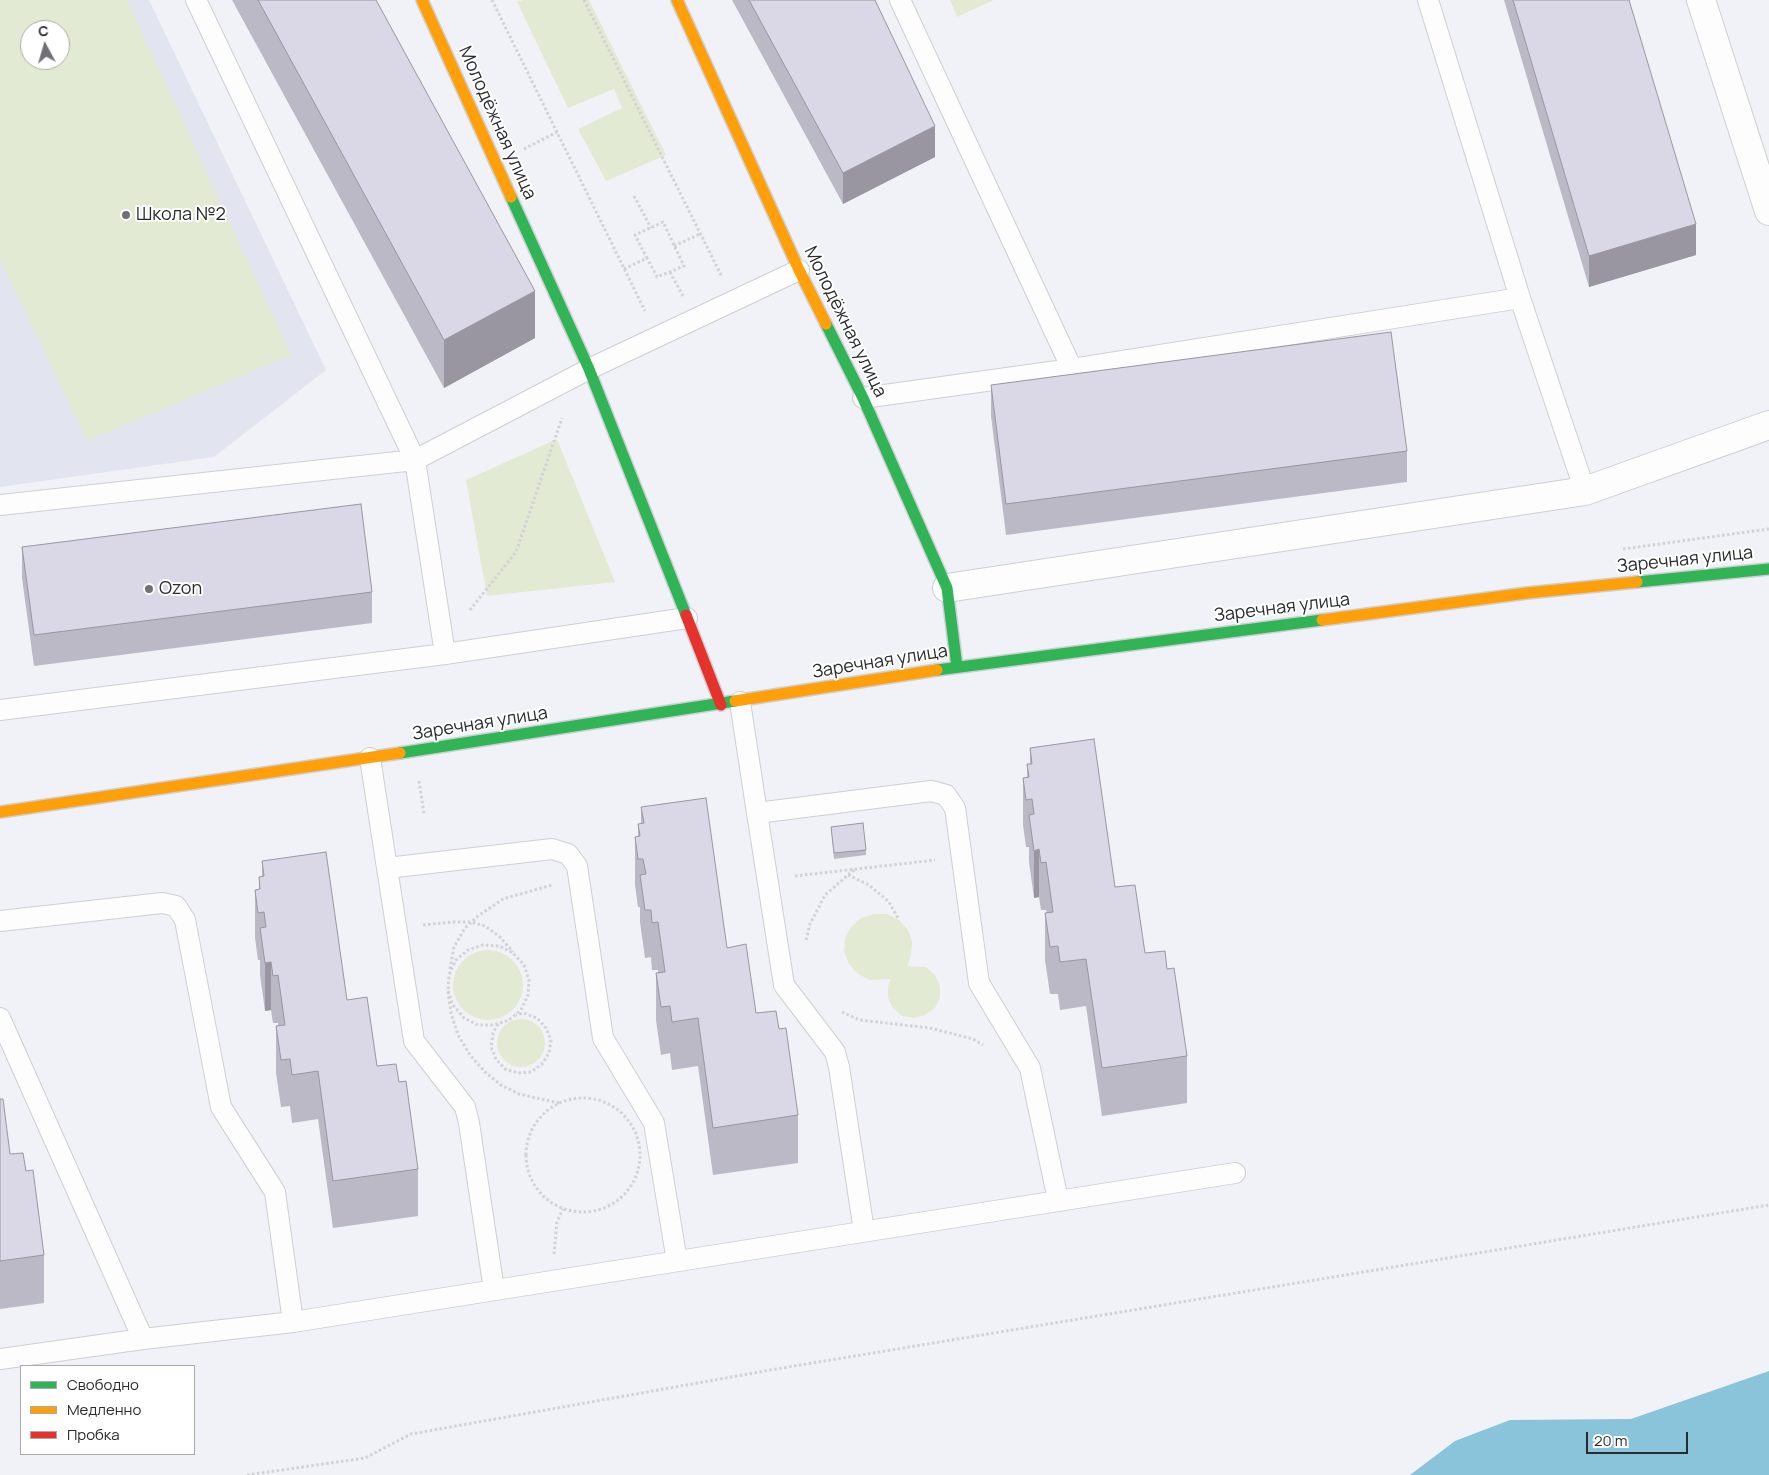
<!DOCTYPE html>
<html>
<head>
<meta charset="utf-8">
<style>
	body { margin:0 }
	#map { position:relative; width:1769px; height:1475px; overflow:hidden; background:#f1f2f7; font-family:Manrope,sans-serif }
	canvas { display:block }
	.legend { position:absolute; left:20px; top:1365px; width:175px; height:90px; box-sizing:border-box; background:#fff; border:1px solid #aaaaab; margin:0; padding:6px 9px; list-style:none; font-size:15px; color:#2a2b2e }
	.legend li { display:flex; align-items:center; gap:10px; height:25px }
	.legend b { width:25px; border:1px solid #aaaaab }
	.north { position:absolute; left:20px; top:20px; width:50px; height:50px; box-sizing:border-box; background:#fff; border:1px solid #aaaaab; border-radius:50%; rotate:354deg; font-size:14px; font-weight:700; line-height:20px; text-align:center; color:#2a2b2e }
	.north::after { content:''; display:block; margin:auto; width:18px; height:22px; background:#707174; clip-path:polygon(50% 0,100% 100%,50% 72%,0 100%) }
	.scale { position:absolute; left:1586px; top:1432px; width:102px; height:22px; box-sizing:border-box; border:2px solid #2a2b2e; border-top:0; padding-left:6px; font-size:15px; line-height:18px; white-space:nowrap; color:#2a2b2e; -webkit-text-stroke:4px #fff; paint-order:stroke }
</style>
</head>
<body>
<div id="map">
<canvas width="1769" height="1475"></canvas>
<ul class="legend">
<li><b style="height:6px;background:#30b455"></b>Свободно</li>
<li><b style="height:6px;background:#ff9f0a"></b>Медленно</li>
<li><b style="height:6px;background:#e5322d"></b>Пробка</li>
</ul>
<div class="north">С</div>
<div class="scale">20 m</div>
</div>
<script>
const g = document.querySelector('canvas').getContext('2d');
g.lineJoin = 'round';
function fillPath(path, color) { g.fillStyle = color; g.fill(path, 'evenodd'); }
const toPath = rows => new Path2D(rows.map(r => 'M' + r).join(''));
function trace(path, color, width, dash) { g.strokeStyle = color; g.lineWidth = width; g.lineCap = dash ? 'butt' : 'round'; g.setLineDash(dash || []); g.stroke(path); }
function drawText(font, color, halo, rows, align = 'center') {
  g.font = font + ' Manrope,sans-serif'; g.lineWidth = 4; g.setLineDash([]); g.textBaseline = 'middle'; g.strokeStyle = halo; g.fillStyle = color; for (const [text, x, y, turn = 0] of rows) {
    g.save(); g.translate(x, y); g.rotate((+turn || 0) * Math.PI / 180); g.textAlign = isNaN(turn) ? turn : align; if (halo) g.strokeText(text, 0, 0); g.fillText(text, 0, 0); g.restore();
  }
}
fillPath(toPath([
	[0,0,149,0,326,370,214,457,0,487],
	[30,30,60,30,60,60,30,60]
]), '#e2e5f0');
fillPath(toPath([
	[0,0,127,0,291,355,87,441,0,259],
	[30,30,60,30,60,60,30,60],
	[523,0,589,0,666,155,606,181,578,129,622,108,614,89,568,108,517,2],
	[950,0,994,0,957,17],
	[557,439,615,582,487,596,466,480],
	[874,914,887,914,899,920,908,930,912,942,911,956,907,966,926,967,935,975,940,986,940,998,935,1008,925,1015,914,1018,902,1016,893,1008,888,998,888,986,891,979,870,980,858,974,849,964,844,952,845,938,851,927,861,918],
	'453 985a35 35 0 1 1 70 0a35 35 0 1 1-70 0Z',
	'497 1043a24 24 0 1 1 48 0a24 24 0 1 1-48 0Z'
]), '#e3ead3');
fillPath(toPath([
	[1769,1371,1769,1475,1410,1475,1455,1441,1510,1420,1631,1419]
]), '#89c4da');
const lane = toPath([
	[900,0,1072,369],
	[1428,0,1520,298,1585,491],
	[863,398,1072,369,1520,298],
	[0,505,415,460,196,0],
	[445,654,415,460,589,369,799,270],
	[740,702,757,813,931,791,946,795,955,808,979,983,1030,1068,1058,1200],
	[0,710,445,654,687,618],
	[370,758,387,868,552,849,568,854,577,866,603,1038,654,1123,677,1261],
	[757,813,784,985,835,1052,839,1067,864,1231],
	[387,868,414,1041,465,1107,469,1123,494,1290],
	[0,921,162,903,176,906,185,920,221,1107,275,1192,293,1322],
	[0,1018,143,1339,0,1359],
	[143,1339,293,1322,1235,1173]
]);
const street = toPath([
	[1701,0,1769,211],
	[947,588,1585,491,1769,425]
]);
const fast = toPath([
	[511,197,589,369,686,615],
	[826,324,863,398,947,588,957,667],
	[1637,582,1769,569],
	[937,670,1322,620],
	[400,753,735,701]
]);
const slow = toPath([
	[422,0,511,197],
	[677,0,799,270,826,324],
	[1322,620,1527,593,1637,582],
	[735,701,937,670],
	[0,812,400,753]
]);
const jam = toPath([
	[686,615,721,705]
]);
trace(lane, '#cecfd3', 22);
trace(street, '#cecfd3', 30);
trace(fast, '#cecfd3', 14);
trace(slow, '#cecfd3', 14);
trace(jam, '#cecfd3', 14);
trace(toPath([
	[492,0,645,311],
	[584,0,722,277],
	[524,149,557,132],
	[634,196,651,228],
	[674,246,700,234],
	[624,269,647,258,635,235,663,222,684,266,657,277,647,258],
	[670,272,683,296],
	[1623,549,1769,529],
	[470,610,516,552,562,418],
	[419,781,424,814],
	[848,875,869,885,889,902,899,920],
	[795,876,935,860],
	[423,925,454,922,471,922,485,926,500,937,513,952],
	[806,940,810,924,825,895,855,869],
	[450,969,454,947,465,928,478,916,503,899,552,885],
	[448,991,453,1005,464,1018,478,1025,494,1025,509,1020,521,1010,528,995,529,980,524,965,513,953,499,946,483,945,468,950,456,960,449,975,448,991,451,1013,458,1035,470,1055,485,1072,501,1085,519,1094,559,1103],
	[842,1012,860,1020,930,1028,973,1039,983,1045],
	[498,1024,493,1033,491,1047,496,1059,505,1069,518,1073,531,1072,542,1064,549,1053,551,1040,546,1028,537,1018,524,1013,516,1015],
	'526 1155a57 57 0 1 1 114 0a57 57 0 1 1-114 0Z',
	[554,1254,557,1222,563,1209],
	[247,1475,365,1458,411,1434,782,1368,1769,1205]
]), '#d1d2d4', 3, [2.5, 2.5]);
trace(lane, '#fdfdfe', 20);
trace(street, '#fdfdfe', 28);
trace(fast, '#30b455', 11);
trace(slow, '#ff9f0a', 11);
trace(jam, '#e5322d', 11);
fillPath(toPath([
	[232,0,376,0,535,338,444,388],
	[732,0,875,0,935,157,843,204],
	[1504,0,1629,0,1696,255,1589,287],
	[991,385,1407,451,1407,482,1006,535,991,416],
	[22,547,372,592,372,623,34,666,22,578],
	[1030,748,1115,887,1145,953,1167,969,1187,1056,1187,1103,1102,1116,1086,1006,1060,1010,1058,994,1050,994,1045,960,1045,913,1047,913,1046,910,1041,910,1039,897,1034,898,1029,862,1029,847,1026,847,1023,825,1023,778,1027,777,1027,764,1030,764],
	[641,807,727,948,756,1013,779,1029,798,1115,798,1163,713,1175,698,1066,672,1070,670,1053,661,1055,656,1020,656,973,658,973,658,970,652,970,651,957,645,958,640,922,640,907,638,907,635,885,635,837,638,837,638,824,641,824],
	[831,827,866,850,866,855,834,859],
	[262,861,347,1000,377,1066,399,1082,418,1169,418,1216,333,1228,318,1119,292,1123,290,1106,281,1107,276,1073,276,1026,278,1026,278,1023,273,1023,271,1010,265,1011,260,975,260,960,258,960,255,938,255,890,259,890,259,877,262,877],
	[0,1099,10,1154,26,1171,44,1255,44,1303,0,1309]
]), '#bbb9c6');
fillPath(toPath([
	[935,126,935,157,843,204,843,173],
	[1696,224,1696,255,1589,287,1589,256],
	[535,291,535,338,444,388,444,340],
	[1039,849,1039,897,1034,898,1034,851],
	[271,962,271,1010,265,1011,265,963]
]), '#9996a1');
const building = toPath([
	[258,0,376,0,535,291,444,340,258,0],
	[749,0,875,0,935,126,843,173,749,0],
	[1513,0,1629,0,1696,224,1589,256,1513,0],
	[1391,332,1407,451,1006,504,991,385,1391,332],
	[361,504,372,592,34,635,22,547,361,504],
	[1094,739,1115,887,1135,885,1145,953,1165,951,1167,969,1174,968,1187,1056,1102,1068,1086,959,1060,962,1058,946,1050,947,1045,913,1053,912,1046,862,1041,863,1039,849,1034,851,1029,815,1034,814,1032,799,1026,800,1023,778,1029,777,1027,764,1032,764,1030,748,1094,739],
	[706,798,727,948,746,944,756,1013,776,1011,779,1029,786,1028,798,1115,713,1128,698,1018,672,1022,670,1006,661,1007,656,973,665,972,658,922,652,923,651,910,645,910,640,875,646,874,643,859,638,859,635,837,640,836,638,824,644,823,641,807,706,798],
	[863,823,866,850,834,853,831,827,863,823],
	[326,852,347,1000,367,997,377,1066,396,1064,399,1082,406,1081,418,1169,333,1181,318,1071,292,1075,290,1059,281,1060,276,1026,285,1025,278,975,273,976,271,962,265,963,260,928,266,927,264,912,258,913,255,890,260,889,259,877,264,876,262,861,326,852],
	[0,1099,3,1099,10,1154,23,1153,26,1171,33,1170,44,1255,0,1261,0,1099]
]);
fillPath(building, '#dad7e6');
trace(building, '#9996a1', 1);
for (const [x, y, r, color] of [
	[126,215,5,"#707174"],
	[149,589,5,"#707174"]
]) { const dot = new Path2D(); dot.arc(x, y, r, 0, 2 * Math.PI); g.fillStyle = color; g.fill(dot); trace(dot, '#fff', 2); }
drawText('18px', '#2a2b2e', '#fff', [
	["Молодёжная улица",497,123,66],
	["Молодёжная улица",845,322,64],
	["Заречная улица",1685,560,-6],
	["Заречная улица",1282,608,-7],
	["Заречная улица",880,662,-9],
	["Заречная улица",480,724,-9]
]);
drawText('18px', '#2a2b2e', '#fff', [
	["Школа №2",136,215],
	["Ozon",159,589]
], 'left');
</script>
</body>
</html>
